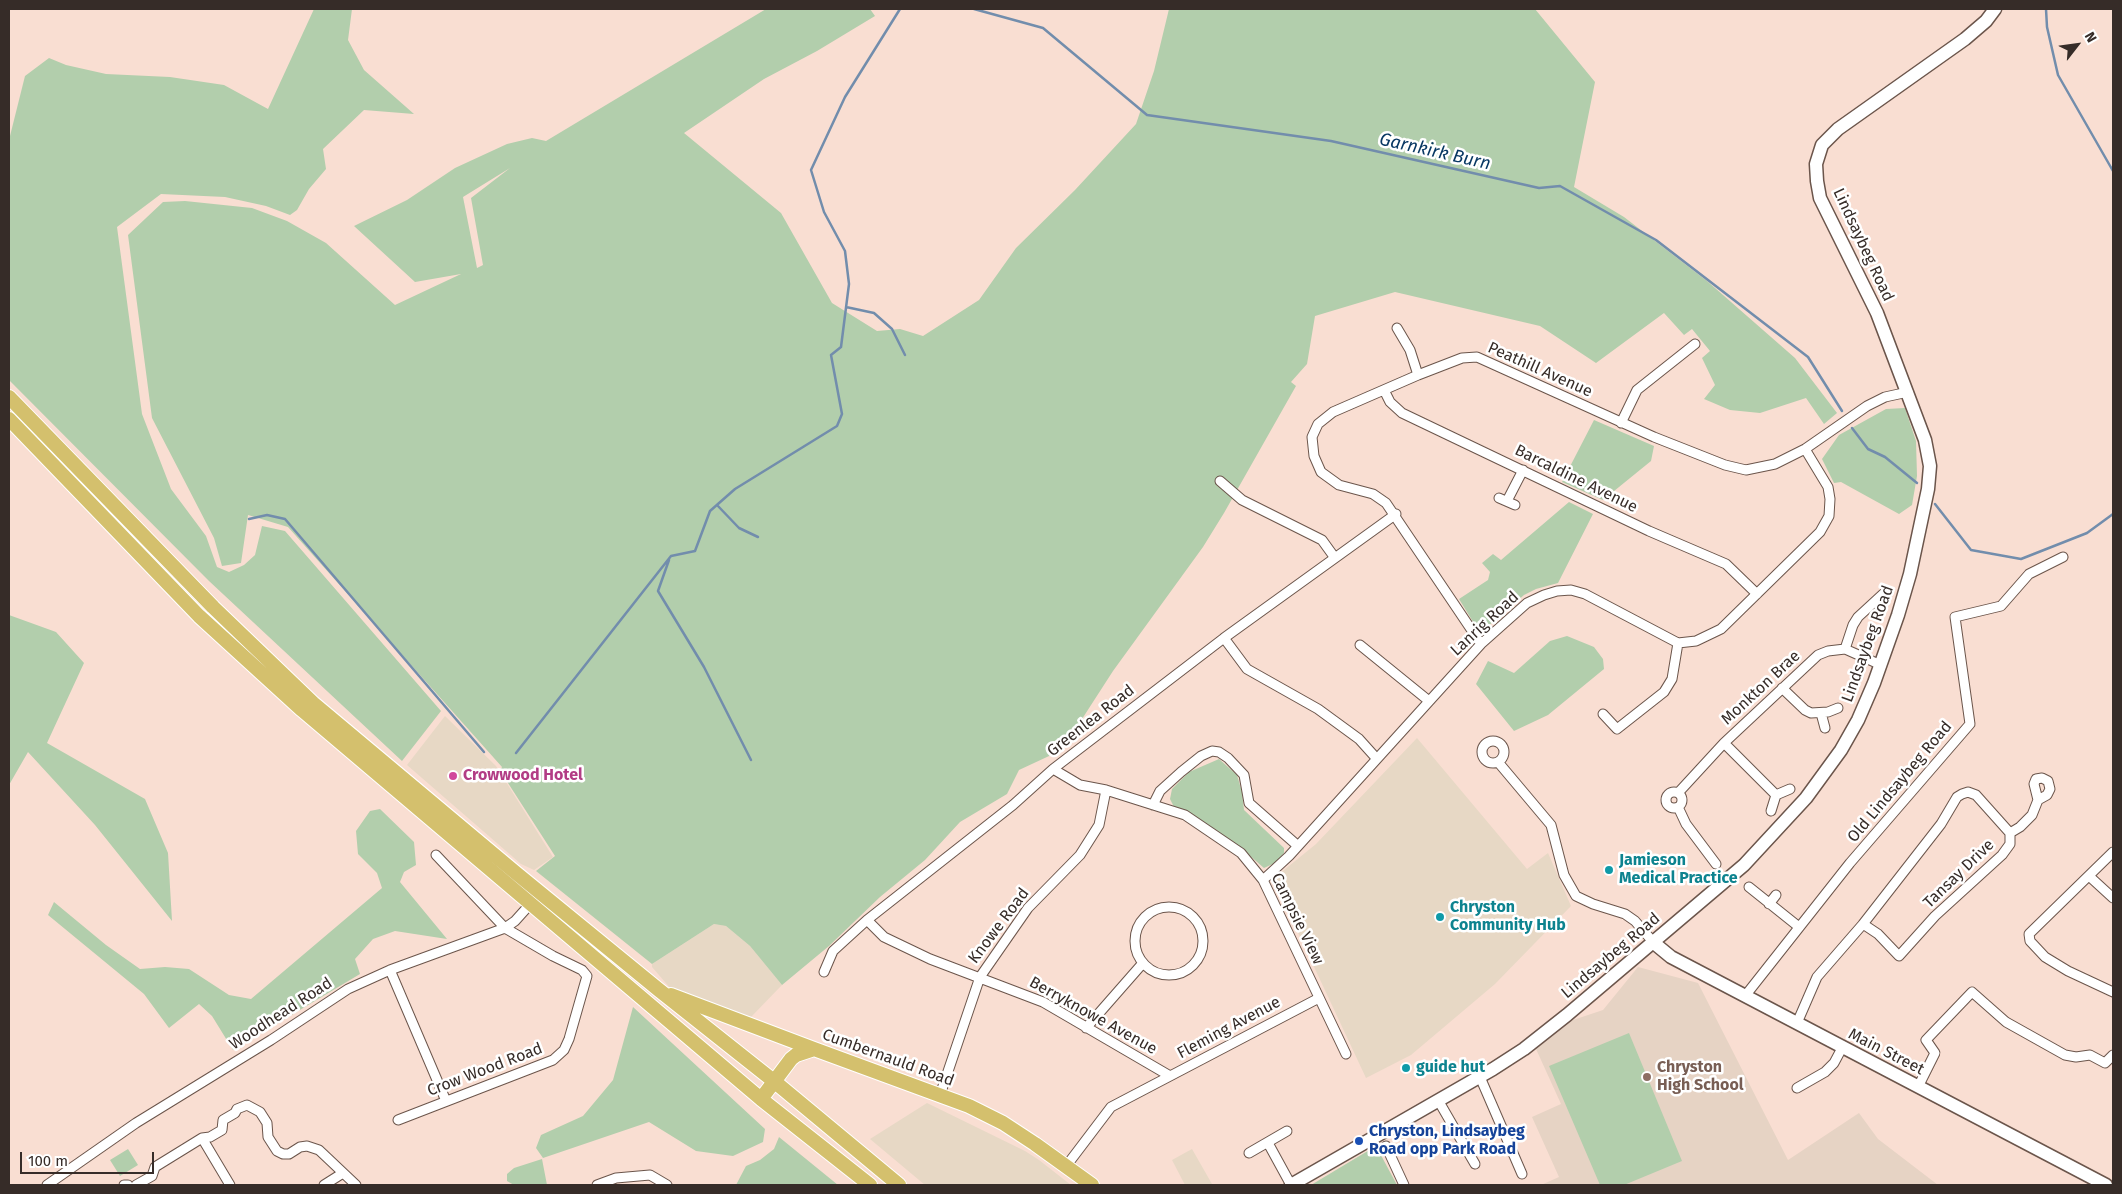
<!DOCTYPE html>
<html>
<head>
<meta charset="utf-8">
<style>
	body { margin:0 }
	#map { position:relative; width:2122px; height:1194px; overflow:hidden; background:#f9ded2; font-family:"Fira Sans",sans-serif }
	canvas { display:block }
	.frame { position:absolute; inset:0; border:10px solid #362c28; pointer-events:none }
	.north { position:absolute; left:2052px; top:20px; width:50px; height:50px; -webkit-text-stroke:4px #fff; paint-order:stroke; rotate:60deg; font-size:14px; font-weight:700; line-height:20px; text-align:center; color:#362c28 }
	.north::after { content:''; display:block; margin:auto; width:18px; height:22px; background:#362c28; clip-path:polygon(50% 0,100% 100%,50% 72%,0 100%) }
	.scale { position:absolute; left:20px; top:1152px; width:134px; height:22px; box-sizing:border-box; border:2px solid #362c28; border-top:0; padding-left:6px; font-size:15px; line-height:18px; white-space:nowrap; color:#362c28; -webkit-text-stroke:4px #fff; paint-order:stroke }
</style>
</head>
<body>
<div id="map">
<canvas width="2122" height="1194"></canvas>
<div class="frame"></div>
<div class="north">N</div>
<div class="scale">100 m</div>
</div>
<script>
const g = document.querySelector('canvas').getContext('2d');
g.lineJoin = 'round';
function fillPath(path, color) { g.fillStyle = color; g.fill(path, 'evenodd'); }
const toPath = rows => new Path2D(rows.map(r => 'M' + r).join(''));
function trace(path, color, width, dash) { g.strokeStyle = color; g.lineWidth = width; g.lineCap = dash ? 'butt' : 'round'; g.setLineDash(dash || []); g.stroke(path); }
function drawText(font, color, halo, rows, align = 'center') {
  g.font = font + ' "Fira Sans",sans-serif'; g.lineWidth = 5; g.setLineDash([]); g.textBaseline = 'middle'; g.strokeStyle = halo; g.fillStyle = color; for (const [text, x, y, turn = 0] of rows) {
    g.save(); g.translate(x, y); g.rotate((+turn || 0) * Math.PI / 180); g.textAlign = isNaN(turn) ? turn : align; if (halo) g.strokeText(text, 0, 0); g.fillText(text, 0, 0); g.restore();
  }
}
fillPath(toPath([
	[445,716,496,766,553,857,534,870,521,864,407,765],
	[1417,738,1527,869,1548,853,1571,906,1495,984,1411,1055,1366,1078,1273,879,1316,844],
	[714,924,726,926,750,946,782,985,751,1017,671,989,652,967,652,964],
	[927,1103,1025,1151,1039,1160,1071,1185,925,1185,870,1139],
	[1192,1149,1212,1184,1212,1185,1185,1185,1172,1160]
]), '#e7d8c5');
fillPath(toPath([
	[1638,967,1698,983,1788,1160,1859,1113,1878,1139,1938,1185,1541,1185,1559,1177,1532,1117,1561,1104,1536,1049,1573,1020,1603,1010]
]), '#e6d3c4');
fillPath(toPath([
	[314,9,352,9,348,40,364,70,414,114,364,110,323,149,326,169,309,189,297,210,290,215,266,206,225,197,161,194,117,227,142,414,171,489,206,536,217,567,229,572,244,565,255,555,262,526,285,531,441,711,402,761,209,581,9,380,9,140,25,76,49,58,66,65,106,74,170,77,224,85,268,109],
	[766,9,870,9,875,16,817,51,764,79,684,133,781,213,832,303,877,331,900,329,923,336,979,300,1016,248,1075,190,1136,124,1154,71,1169,9,1535,9,1595,82,1574,187,1624,217,1707,281,1795,358,1837,413,1824,424,1806,398,1760,413,1730,410,1704,399,1715,385,1702,358,1710,351,1692,329,1684,335,1664,313,1596,363,1540,326,1395,292,1315,316,1307,364,1291,382,1296,386,1224,513,1203,547,1113,671,1062,750,1019,770,1007,794,960,822,925,860,880,897,829,946,782,985,750,946,726,926,714,924,652,964,536,871,555,856,508,783,501,769,502,767,288,527,248,515,241,563,222,566,214,538,152,418,128,235,163,202,185,201,252,208,287,221,326,243,395,305,461,274,415,282,354,226,407,200,455,168,507,144,532,138,546,141],
	[510,168,471,198,483,265,477,268,463,197],
	[1905,408,1916,441,1917,476,1912,505,1899,514,1841,482,1834,483,1822,459,1839,435,1886,409],
	[1594,420,1654,446,1651,461,1603,500,1562,482],
	[1569,502,1593,514,1558,583,1536,589,1524,595,1486,628,1482,629,1475,625,1459,599,1488,580,1490,572,1482,563,1493,554,1501,560],
	[9,615,56,632,84,663,47,743,145,799,168,853,172,921,95,825,28,752,9,785],
	[1567,636,1594,647,1603,659,1604,669,1548,715,1514,731,1476,684,1488,661,1514,673,1550,641],
	[1219,759,1237,775,1242,792,1244,810,1284,848,1284,853,1275,863,1264,868,1241,848,1174,807,1170,799,1172,789,1189,772],
	[380,809,414,842,416,865,404,872,400,882,447,939,395,931,373,939,355,959,360,974,233,1050,212,1016,199,1004,169,1028,144,994,48,915,54,902,106,945,140,969,165,967,189,969,229,995,251,999,382,888,377,873,358,854,356,831,370,811],
	[633,1007,765,1129,763,1142,733,1156,696,1151,649,1122,543,1158,536,1148,541,1135,583,1116,613,1080],
	[1629,1033,1682,1161,1624,1185,1600,1185,1549,1066],
	[779,1137,838,1185,736,1185,746,1166,760,1160,774,1149],
	[1376,1146,1397,1185,1311,1185],
	[128,1149,138,1165,120,1176,110,1160],
	[542,1159,547,1185,514,1185,507,1181,507,1174,514,1168]
]), '#b2ceac');
trace(toPath([
	[974,9,1043,28,1147,115,1331,141,1539,188,1560,186,1656,240,1808,357,1842,411],
	[2046,9,2047,27,2058,75,2113,171],
	[846,307,874,313,892,329,905,355],
	[1852,428,1868,449,1885,457,1917,483],
	[1935,504,1971,550,2021,559,2087,533,2113,514],
	[717,505,739,528,758,537],
	[249,519,267,515,285,519,484,752],
	[669,560,658,591,704,667,751,760],
	[516,753,671,556,695,551,710,511,735,489,837,426,842,414,831,355,841,347,849,284,845,251,824,212,811,170,845,97,900,9]
]), '#728dac', 2.5);
const street = toPath([
	[1397,328,1410,350,1418,375],
	[1384,390,1390,402,1402,413,1649,531,1726,564,1757,594],
	[1621,423,1637,390,1695,344],
	[1220,481,1242,500,1322,540,1335,558],
	[1499,498,1515,505],
	[1507,501,1523,470],
	[1224,638,1247,669,1318,709,1359,739,1377,759],
	[1481,644,1386,503,1373,494,1339,485,1321,472,1314,456,1312,437,1318,424,1333,412,1418,375,1462,358,1477,357,1654,437,1725,465,1746,470,1775,464,1805,449,1867,406,1885,397,1908,392],
	[1360,645,1429,701],
	[1845,649,1853,625,1858,617,1883,594],
	[1782,688,1805,710,1811,713,1828,712,1838,708],
	[1821,713,1825,728],
	[1603,714,1617,729,1664,692,1672,679,1678,643],
	'1482 752a11 11 0 1 1 22 0a11 11 0 1 1-22 0Z',
	[1724,743,1776,795,1790,789],
	[1498,762,1551,825,1564,875,1576,896,1593,904,1625,914,1635,921,1654,943],
	[1053,769,1080,785,1106,790,1185,815,1241,853,1263,880,1346,1054],
	'1666 800a8 8 0 1 1 16 0a8 8 0 1 1-16 0Z',
	[1678,793,1724,743,1818,655,1828,651,1845,649,1881,665],
	[1153,805,1160,791,1181,772,1201,756,1212,751,1219,752,1228,758,1244,775,1249,803,1298,846],
	[1678,807,1686,824,1716,864],
	[1771,811,1776,795],
	[2010,833,2020,827,2032,815,2038,800,2034,784,2036,779,2042,778,2048,781,2050,789,2047,795,2038,800],
	[2113,852,2029,934,2030,941,2045,957,2068,971,2113,992],
	[2089,876,2113,898],
	[1263,880,1289,856,1481,644,1527,603,1544,595,1557,591,1571,590,1585,594,1678,643,1696,641,1721,629,1820,532,1829,516,1830,499,1828,487,1805,449],
	[1749,887,1799,927],
	[1769,904,1776,895],
	'1135 941a34 34 0 1 1 68 0a34 34 0 1 1-68 0Z',
	[867,920,884,937,930,959,1043,1002,1170,1076],
	[390,970,446,1101],
	[824,972,833,951,867,920,1013,805,1053,769,1224,638,1396,514],
	[1745,996,1850,863,1970,724,1955,617,2001,606,2029,574,2063,557],
	[1797,1023,1817,977,1863,924,1878,934,1899,956,1935,916,2002,855,2010,844,2010,833,1976,795,1968,792,1962,794,1957,797,1941,824,1863,924],
	[1086,1028,1143,963],
	[1480,1077,1522,1174],
	[1918,1087,1935,1053,1926,1040,1972,992,2006,1022,2065,1055,2076,1057,2090,1055,2105,1063,2113,1055],
	[1797,1088,1825,1072,1834,1063,1842,1048],
	[940,1095,980,977,1028,908,1080,855,1099,825,1106,790],
	[1438,1100,1475,1164],
	[398,1120,553,1060,564,1050,569,1039,587,976,582,970,553,956,505,928,436,855],
	[202,1138,230,1185],
	[1268,1143,1291,1185],
	[1386,1146,1404,1185],
	[1249,1153,1287,1131],
	[1067,1165,1111,1107,1319,998],
	[47,1185,136,1123,271,1040,348,989,390,970,505,928,515,921,533,901],
	[124,1185,128,1185],
	[136,1185,152,1176,155,1167,202,1138,210,1137,222,1130,223,1120,235,1113,237,1109,247,1105,260,1112,267,1123,268,1137,277,1151,283,1154,289,1154,300,1147,307,1146,319,1150,356,1185],
	[324,1185,343,1173],
	[597,1185,616,1178,650,1175,667,1185]
]);
const secondary = toPath([
	[1654,943,1671,957,2106,1185],
	[1291,1185,1493,1069,1524,1049,1567,1015,1744,865,1806,798,1841,750,1858,720,1874,683,1898,615,1910,574,1928,489,1930,466,1925,440,1877,313,1820,198,1817,181,1816,164,1822,145,1838,129,1965,39,1986,21,1995,9]
]);
const primary = toPath([
	[9,397,213,607,313,703,516,873,659,990,775,1082,899,1185],
	[9,419,199,616,302,710,761,1099,870,1185],
	[671,995,814,1049,969,1106,1003,1123,1035,1144,1092,1185],
	[761,1099,791,1059,796,1055,814,1049]
]);
trace(street, '#6b554b', 11);
trace(secondary, '#6b554b', 15);
trace(primary, '#fff', 16);
trace(street, '#fff', 9);
trace(secondary, '#fff', 12);
trace(primary, '#d4c06d', 14);
for (const [x, y, r, color] of [
	[453,776,5,"#d1479c"],
	[1609,870,5,"#0f9aa8"],
	[1440,917,5,"#0f9aa8"],
	[1406,1068,5,"#0f9aa8"],
	[1647,1077,5,"#8d6e63"],
	[1359,1141,5,"#1a4fb4"]
]) { const dot = new Path2D(); dot.arc(x, y, r, 0, 2 * Math.PI); g.fillStyle = color; g.fill(dot); trace(dot, '#fff', 2); }
drawText('16px', '#362c28', '#fff', [
	["Lindsaybeg Road",1863,245,65],
	["Peathill Avenue",1540,370,24],
	["Barcaldine Avenue",1576,479,26],
	["Lanrig Road",1485,624,-43],
	["Lindsaybeg Road",1868,644,-70],
	["Monkton Brae",1761,688,-43],
	["Greenlea Road",1091,721,-38],
	["Old Lindsaybeg Road",1900,782,-50],
	["Tansay Drive",1959,874,-44],
	["Campsie View",1297,919,64],
	["Knowe Road",999,926,-53],
	["Lindsaybeg Road",1611,956,-40],
	["Woodhead Road",281,1014,-33],
	["Berryknowe Avenue",1093,1016,29],
	["Fleming Avenue",1229,1028,-28],
	["Main Street",1886,1052,27],
	["Cumbernauld Road",888,1058,20],
	["Crow Wood Road",485,1070,-21]
]);
drawText('bold 16px', '#b23c85', '#fff', [
	["Crowwood Hotel",463,776]
], 'left');
drawText('bold 16px', '#0d838f', '#fff', [
	["Jamieson",1619,861],
	["Medical Practice",1619,879],
	["Chryston",1450,908],
	["Community Hub",1450,926],
	["guide hut",1416,1068]
], 'left');
drawText('bold 16px', '#785e54', '#fff', [
	["Chryston",1657,1068],
	["High School",1657,1086]
], 'left');
drawText('bold 16px', '#164399', '#fff', [
	["Chryston, Lindsaybeg",1369,1132],
	["Road opp Park Road",1369,1150]
], 'left');
drawText('italic 18px', '#083863', '#fff', [
	["Garnkirk Burn",1435,152,13]
]);
</script>
</body>
</html>
